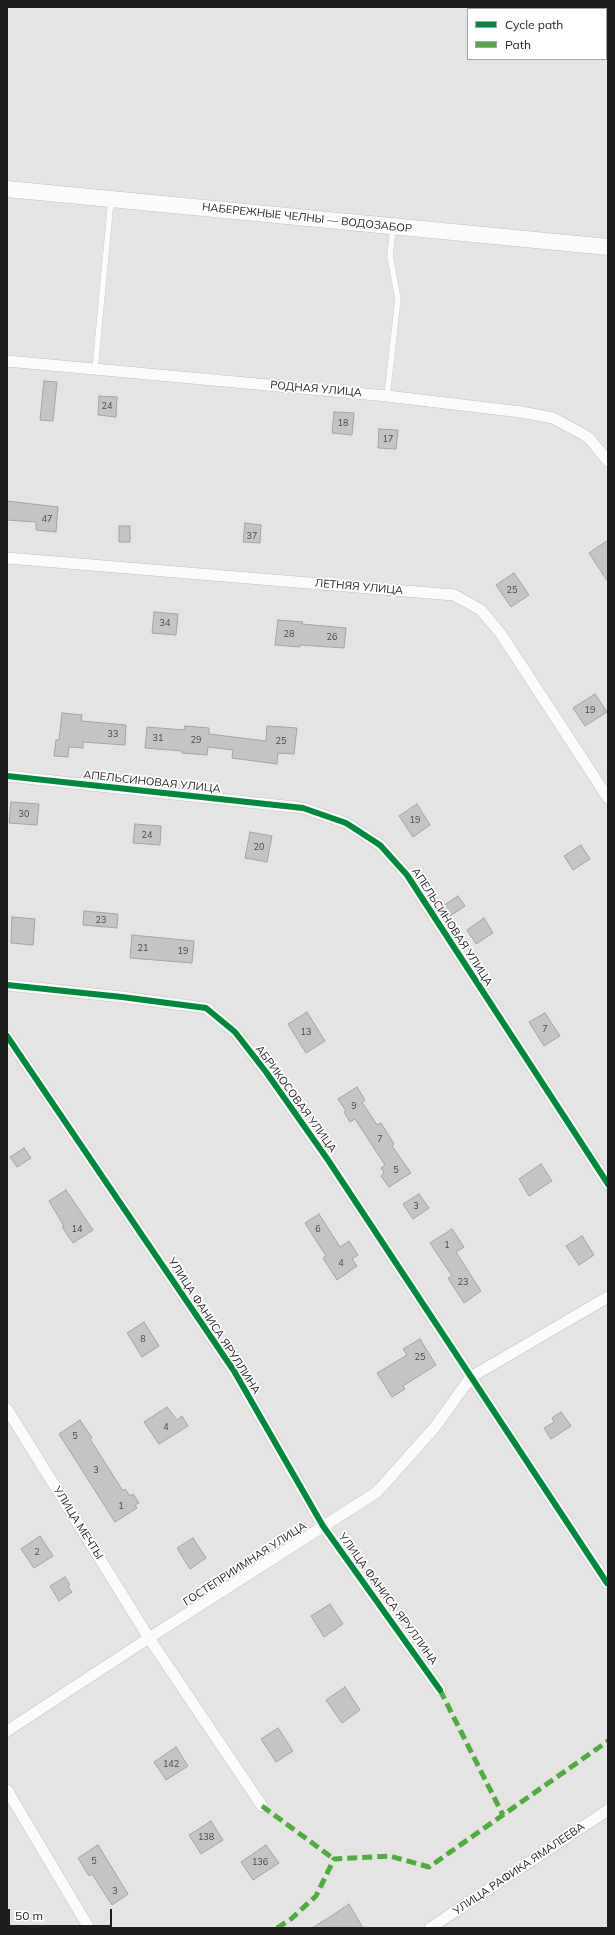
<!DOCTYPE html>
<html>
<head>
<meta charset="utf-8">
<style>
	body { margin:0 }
	#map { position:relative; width:615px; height:1935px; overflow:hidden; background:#e6e4e2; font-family:Mulish,sans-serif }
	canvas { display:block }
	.frame { position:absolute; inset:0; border:8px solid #1f1e1d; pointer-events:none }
	.legend { position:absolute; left:467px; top:8px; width:140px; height:52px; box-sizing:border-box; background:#fff; border:1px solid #a5a5a5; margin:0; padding:5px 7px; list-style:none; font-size:12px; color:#1f1e1d }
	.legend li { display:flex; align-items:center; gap:8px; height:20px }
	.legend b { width:20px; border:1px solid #a5a5a5 }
	.scale { position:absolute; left:8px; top:1909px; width:104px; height:18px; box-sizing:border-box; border:2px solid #1f1e1d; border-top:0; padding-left:5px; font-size:12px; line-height:14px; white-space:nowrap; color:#1f1e1d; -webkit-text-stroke:3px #fff; paint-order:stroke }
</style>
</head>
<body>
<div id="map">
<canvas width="615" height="1935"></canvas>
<div class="frame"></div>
<ul class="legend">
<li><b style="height:5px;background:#00873e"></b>Cycle path</li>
<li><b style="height:5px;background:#52aa43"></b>Path</li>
</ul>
<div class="scale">50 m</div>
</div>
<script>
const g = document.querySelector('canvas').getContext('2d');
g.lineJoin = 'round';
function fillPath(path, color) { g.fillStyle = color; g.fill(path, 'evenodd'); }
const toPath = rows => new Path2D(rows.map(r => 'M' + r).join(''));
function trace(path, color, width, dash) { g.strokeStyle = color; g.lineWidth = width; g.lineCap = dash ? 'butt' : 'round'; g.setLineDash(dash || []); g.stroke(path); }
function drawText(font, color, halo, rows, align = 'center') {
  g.font = font + ' Mulish,sans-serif'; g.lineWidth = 3.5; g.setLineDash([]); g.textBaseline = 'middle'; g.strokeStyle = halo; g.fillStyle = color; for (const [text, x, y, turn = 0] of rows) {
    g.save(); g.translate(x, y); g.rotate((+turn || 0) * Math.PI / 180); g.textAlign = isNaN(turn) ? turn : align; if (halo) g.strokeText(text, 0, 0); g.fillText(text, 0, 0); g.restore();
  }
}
const building = toPath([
	[44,381,57,382,53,421,40,420,44,381],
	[99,396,117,397,116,417,98,415,99,396],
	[334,412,354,413,352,435,332,433,334,412],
	[379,429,398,430,396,449,378,448,379,429],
	[7,501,58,507,56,532,36,530,36,522,7,520,7,501],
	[245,523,261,525,260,543,243,542,245,523],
	[119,526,130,526,130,542,119,542,119,526],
	[608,540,608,582,589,553,608,540],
	[514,573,529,595,511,607,496,585,514,573],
	[154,612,178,614,176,635,152,633,154,612],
	[278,620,303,622,302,624,346,628,344,648,300,645,300,647,275,645,278,620],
	[595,694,607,712,585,726,573,708,595,694],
	[62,713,82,715,81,721,126,725,125,745,83,742,83,748,69,747,68,757,54,756,56,740,59,740,62,713],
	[185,726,209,728,209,734,266,741,267,726,297,728,294,754,278,753,277,764,232,758,233,750,208,747,207,755,182,753,182,751,145,748,147,727,184,730,185,726],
	[11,802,39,804,37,825,9,823,11,802],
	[417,804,430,825,413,837,399,816,417,804],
	[135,824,161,826,160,845,133,843,135,824],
	[250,832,272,836,267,862,245,858,250,832],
	[581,845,590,859,573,870,564,856,581,845],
	[458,896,465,906,450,916,443,906,458,896],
	[84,911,118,914,117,928,83,925,84,911],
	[12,917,35,919,33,945,11,943,12,917],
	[484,918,493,933,476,944,467,930,484,918],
	[132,935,194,941,192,963,130,958,132,935],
	[307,1012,325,1041,306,1053,288,1024,307,1012],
	[545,1013,560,1036,544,1046,529,1022,545,1013],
	[357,1087,365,1100,362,1102,377,1125,381,1123,394,1144,392,1146,411,1173,389,1187,381,1176,384,1173,381,1168,385,1165,355,1119,350,1122,344,1112,346,1111,338,1099,357,1087],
	[24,1148,31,1158,17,1167,10,1157,24,1148],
	[541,1164,552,1181,529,1196,519,1179,541,1164],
	[66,1190,93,1230,73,1243,62,1227,64,1226,49,1201,66,1190],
	[419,1194,429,1208,413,1219,403,1204,419,1194],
	[319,1214,340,1247,349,1241,358,1255,352,1259,357,1266,337,1280,323,1258,326,1256,305,1223,319,1214],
	[452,1229,464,1247,456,1252,481,1291,464,1303,448,1278,452,1276,430,1243,452,1229],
	[582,1236,594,1255,579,1265,566,1246,582,1236],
	[144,1322,159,1346,142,1357,127,1333,144,1322],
	[420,1339,436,1365,403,1386,405,1389,392,1397,377,1373,407,1355,403,1349,420,1339],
	[167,1407,177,1420,182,1416,188,1426,159,1444,144,1422,167,1407],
	[561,1412,571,1426,551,1439,544,1428,554,1422,552,1418,561,1412],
	[80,1420,92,1438,90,1439,123,1491,125,1489,130,1496,133,1494,139,1503,135,1505,137,1508,115,1522,59,1434,80,1420],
	[40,1536,53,1556,34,1568,21,1549,40,1536],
	[193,1538,206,1558,190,1569,177,1548,193,1538],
	[65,1577,70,1585,68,1587,72,1592,59,1601,50,1586,65,1577],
	[330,1604,343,1624,324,1637,311,1616,330,1604],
	[345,1687,360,1710,342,1723,326,1700,345,1687],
	[278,1728,293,1751,276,1762,261,1739,278,1728],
	[176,1747,188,1766,166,1780,154,1762,176,1747],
	[211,1821,223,1840,201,1854,189,1835,211,1821],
	[98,1845,128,1894,112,1905,92,1874,89,1876,78,1858,98,1845],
	[266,1845,279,1863,253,1880,241,1862,266,1845],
	[349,1904,363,1928,312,1928,333,1915,349,1904]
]);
fillPath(building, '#c6c4c2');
trace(building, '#a6a4a3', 1);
const service = toPath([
	[95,369,111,200],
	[387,396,398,299,390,256,393,227]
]);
const minor = toPath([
	[7,361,387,396,521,412,553,418,588,437,608,461],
	[7,558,454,595,481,610,501,634,608,798],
	[7,776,303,808,346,823,380,845,407,875,608,1184],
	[7,985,122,997,206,1008,235,1032,266,1072,328,1160,607,1583],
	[7,1036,234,1371,323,1526,440,1690],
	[7,1409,149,1638,262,1806],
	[7,1731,149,1638,377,1492,435,1427,471,1377,608,1297],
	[7,1790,89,1928],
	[430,1928,608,1810]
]);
const secondary = toPath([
	[7,189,608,247]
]);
trace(service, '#c1c0be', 6);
trace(minor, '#c1c0be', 12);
trace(secondary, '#c1c0be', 17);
trace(service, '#fbfbfb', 5.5);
trace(minor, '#fbfbfb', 11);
trace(secondary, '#fbfbfb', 16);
trace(toPath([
	[440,1690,503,1815],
	[262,1806,334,1859],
	[277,1928,291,1919,316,1896,334,1859,390,1856,429,1867,608,1741]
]), '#52aa43', 5, [10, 5]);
trace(toPath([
	[7,776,303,808,346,823,380,845,407,875,608,1184],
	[7,985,122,997,206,1008,235,1032,266,1072,328,1160,607,1583],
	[7,1036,234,1371,323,1526,440,1690]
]), '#00873e', 6);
drawText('9px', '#494846', null, [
	["24",107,406],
	["18",343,423],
	["17",388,439],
	["47",47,519],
	["37",252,536],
	["25",512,590],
	["34",165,623],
	["28",289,634],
	["26",332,637],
	["19",590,710],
	["33",113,734],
	["31",158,738],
	["29",196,740],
	["25",281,741],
	["30",24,814],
	["19",415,820],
	["24",147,835],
	["20",259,847],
	["23",101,920],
	["21",143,948],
	["19",183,951],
	["7",545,1029],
	["13",306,1032],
	["9",354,1106],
	["7",380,1139],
	["5",396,1170],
	["3",416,1206],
	["14",77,1229],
	["6",318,1229],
	["1",447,1245],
	["4",341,1263],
	["23",463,1282],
	["8",143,1339],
	["25",420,1357],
	["4",166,1427],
	["5",75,1436],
	["3",96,1470],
	["1",121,1506],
	["2",37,1552],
	["142",171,1764],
	["138",206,1837],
	["5",94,1861],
	["136",260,1862],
	["3",115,1891]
]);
drawText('11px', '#1f1e1d', '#fff', [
	["НАБЕРЕЖНЫЕ ЧЕЛНЫ — ВОДОЗАБОР",307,218,6],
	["РОДНАЯ УЛИЦА",316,389,5],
	["ЛЕТНЯЯ УЛИЦА",359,587,5],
	["АПЕЛЬСИНОВАЯ УЛИЦА",152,782,6],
	["АПЕЛЬСИНОВАЯ УЛИЦА",452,927,57],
	["АБРИКОСОВАЯ УЛИЦА",296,1099,54],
	["УЛИЦА ФАНИСА ЯРУЛЛИНА",214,1326,57],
	["УЛИЦА МЕЧТЫ",78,1523,58],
	["ГОСТЕПРИИМНАЯ УЛИЦА",245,1564,-33],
	["УЛИЦА ФАНИСА ЯРУЛЛИНА",388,1599,54],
	["УЛИЦА РАФИКА ЯМАЛЕЕВА",519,1869,-34]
]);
</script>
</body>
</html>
